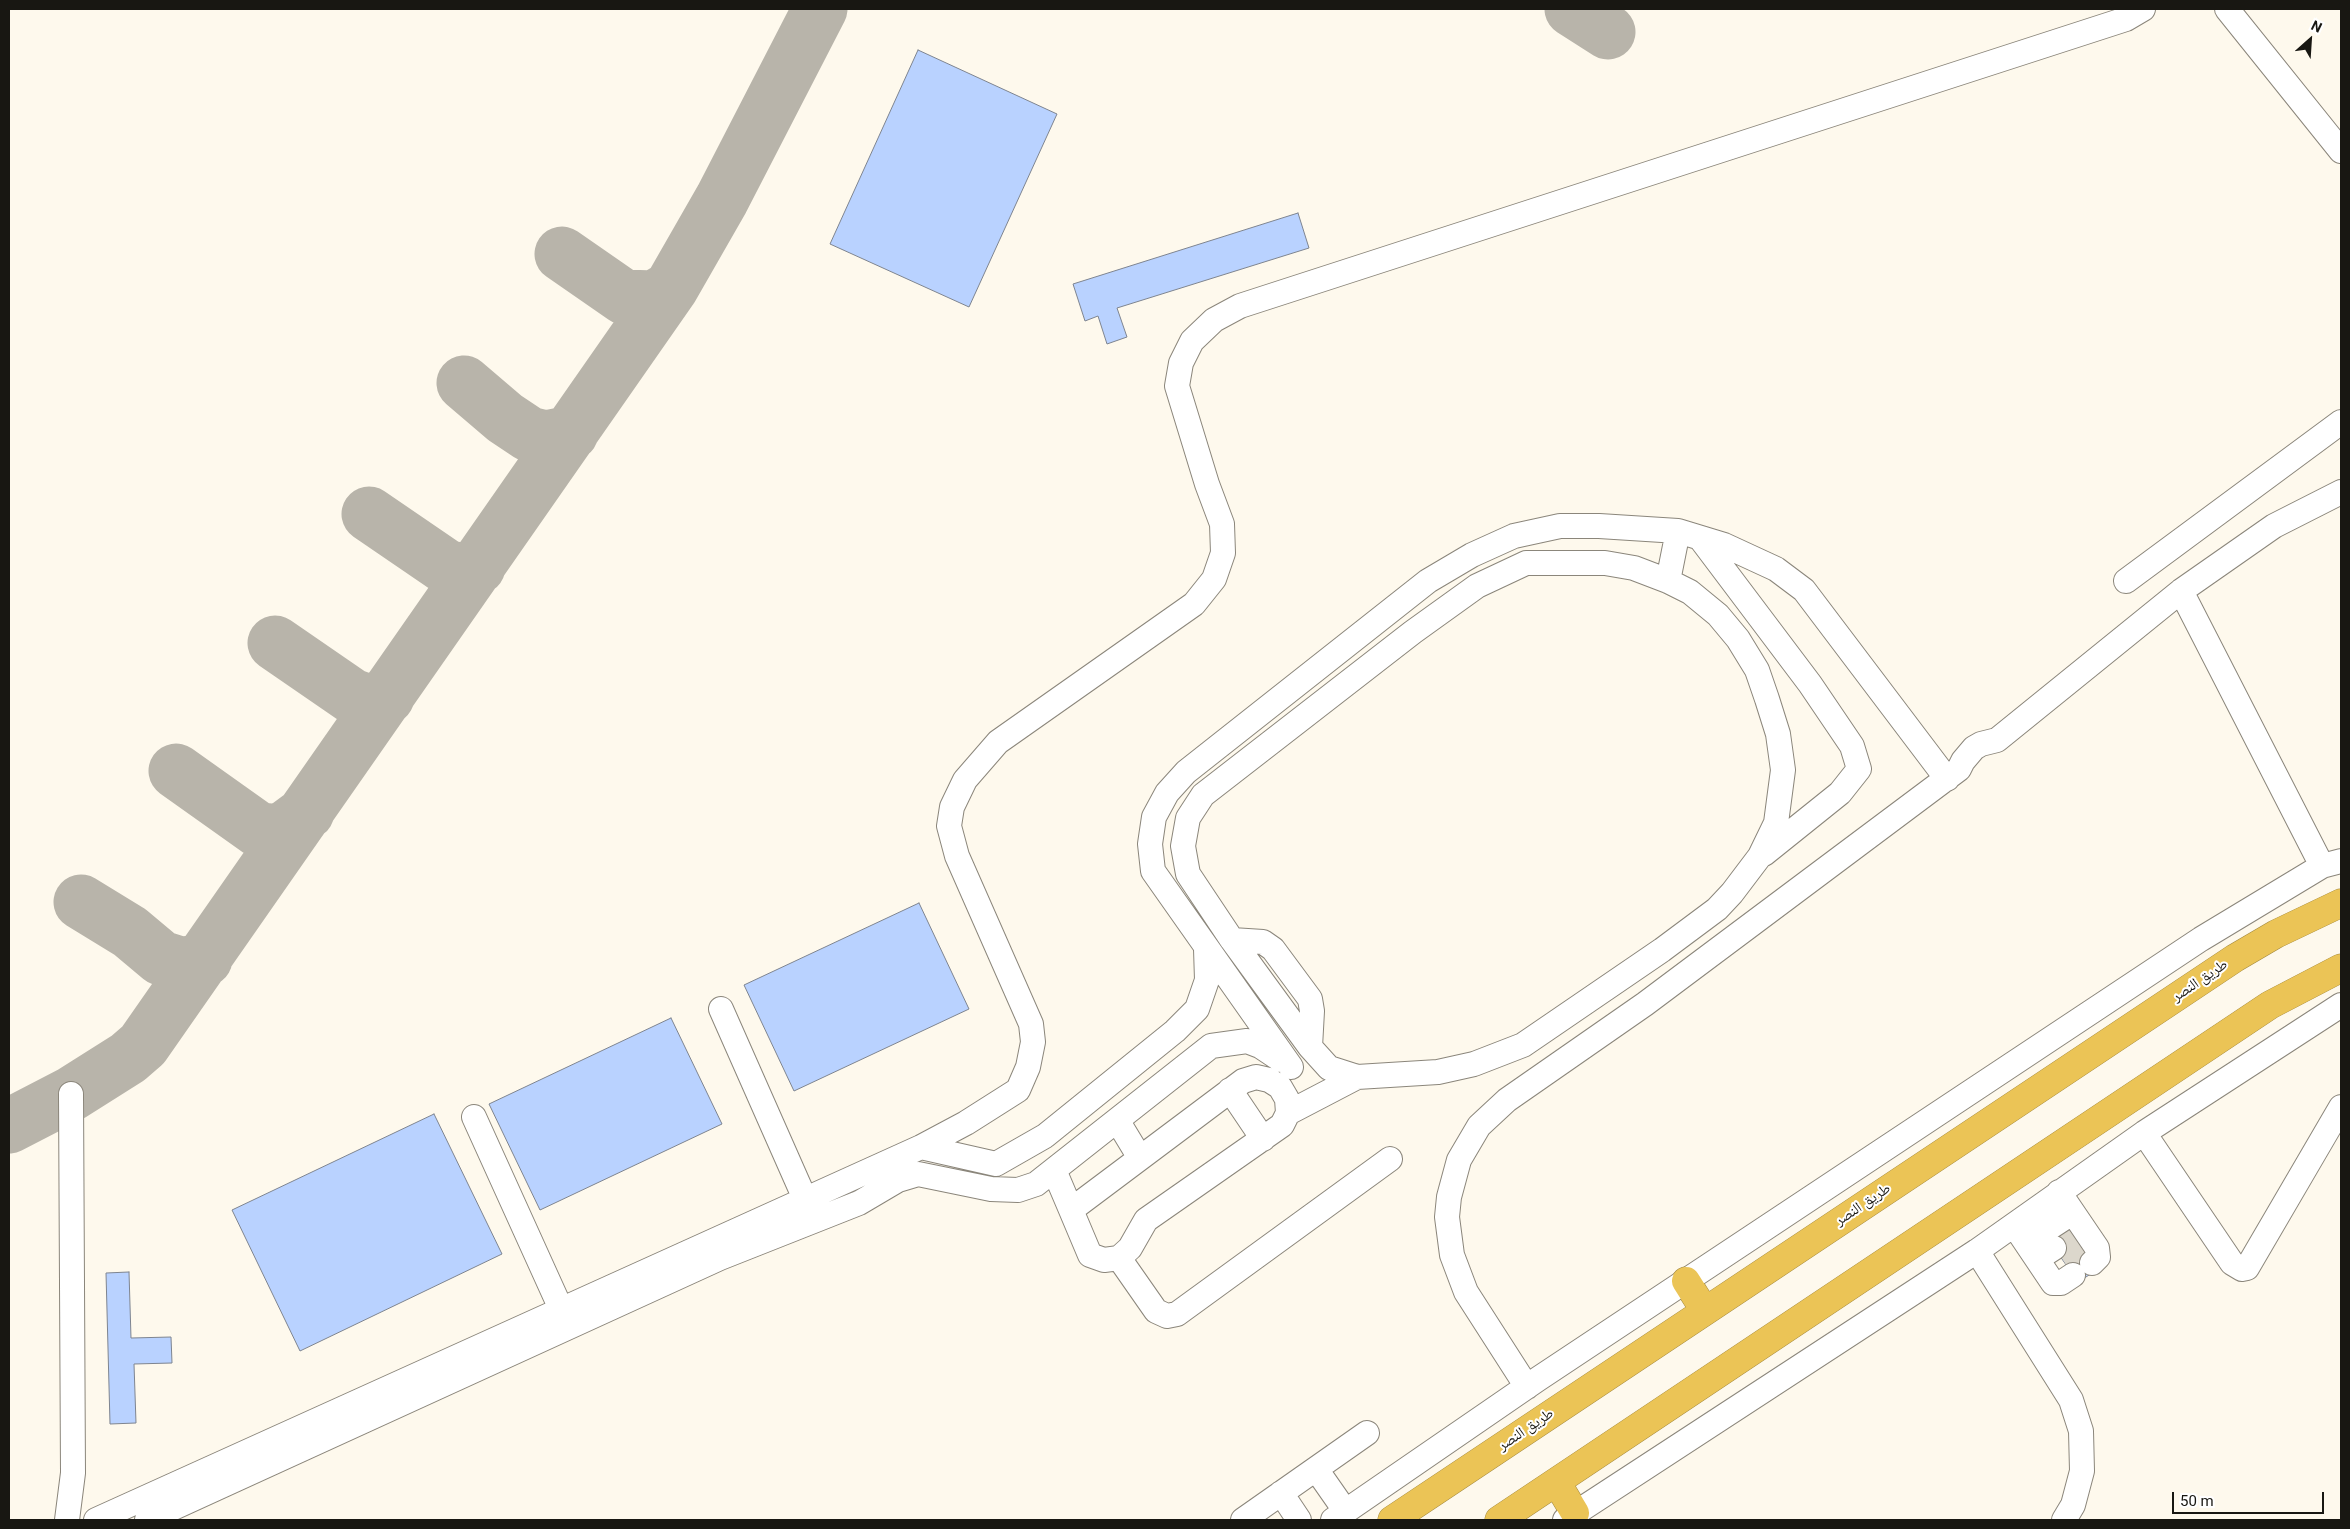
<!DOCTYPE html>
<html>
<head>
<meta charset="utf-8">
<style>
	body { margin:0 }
	#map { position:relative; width:2350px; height:1529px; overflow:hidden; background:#fef9ed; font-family:Roboto,sans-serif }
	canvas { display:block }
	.frame { position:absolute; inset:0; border:10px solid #181712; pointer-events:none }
	.north { position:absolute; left:2285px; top:15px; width:50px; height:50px; -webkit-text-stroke:4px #fff; paint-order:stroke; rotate:26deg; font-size:14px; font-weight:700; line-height:20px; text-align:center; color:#181712 }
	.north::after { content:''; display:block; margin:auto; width:18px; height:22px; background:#181712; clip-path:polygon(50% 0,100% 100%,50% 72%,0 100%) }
	.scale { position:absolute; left:2172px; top:1492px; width:152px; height:22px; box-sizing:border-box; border:2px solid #181712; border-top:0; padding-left:6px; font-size:15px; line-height:18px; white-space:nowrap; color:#181712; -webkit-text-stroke:4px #fff; paint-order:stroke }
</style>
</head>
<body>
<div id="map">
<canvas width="2350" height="1529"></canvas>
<div class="frame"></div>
<div class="north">N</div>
<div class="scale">50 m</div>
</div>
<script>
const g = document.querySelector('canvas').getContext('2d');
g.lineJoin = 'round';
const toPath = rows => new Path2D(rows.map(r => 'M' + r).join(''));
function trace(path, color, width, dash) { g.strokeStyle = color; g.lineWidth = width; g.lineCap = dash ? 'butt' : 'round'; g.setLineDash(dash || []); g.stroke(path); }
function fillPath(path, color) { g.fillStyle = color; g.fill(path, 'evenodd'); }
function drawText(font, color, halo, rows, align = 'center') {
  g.font = font + ' Roboto,"Noto Naskh Arabic",sans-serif'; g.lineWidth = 4; g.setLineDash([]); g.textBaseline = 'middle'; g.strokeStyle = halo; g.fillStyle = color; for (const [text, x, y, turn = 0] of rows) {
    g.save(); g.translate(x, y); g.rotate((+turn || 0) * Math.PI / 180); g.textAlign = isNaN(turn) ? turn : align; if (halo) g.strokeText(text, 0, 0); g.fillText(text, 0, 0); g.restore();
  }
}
trace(toPath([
	[1572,9,1608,32],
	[562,254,624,297,654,298,671,288],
	[464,383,505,418,529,434,546,438,571,433],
	[369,514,448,568,460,570,478,567],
	[275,643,352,696,369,702,387,697],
	[176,771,259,830,280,832,307,812],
	[81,902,130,932,161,958,183,965,205,959],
	[9,1126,71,1094,128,1058,143,1045,671,288,722,199,820,9]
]), '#b8b4aa', 55);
const building = toPath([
	[918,50,1057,114,969,307,830,244,918,50],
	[1298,213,1309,248,1117,308,1127,337,1107,344,1098,316,1085,321,1073,284,1298,213],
	[919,903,969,1009,794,1091,744,985,919,903],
	[671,1018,722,1124,540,1210,489,1104,671,1018],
	[434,1114,502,1254,300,1351,232,1210,434,1114],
	[2064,1223,2097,1270,2078,1282,2046,1236,2064,1223],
	[129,1272,131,1338,171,1337,172,1363,134,1364,136,1423,110,1424,106,1273,129,1272]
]);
fillPath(building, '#b9d2ff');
trace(building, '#7e848f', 1);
trace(toPath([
	[2054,1248,2073,1235],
	[2065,1263,2084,1251]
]), '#dcd7cc', 24, [24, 12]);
const minor = toPath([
	[2227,9,2341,151],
	[1700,538,1810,684,1852,746,1859,769,1840,793,1764,854],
	[1668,581,1678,531],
	[2126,581,2341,422],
	[2181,591,2322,866],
	[1232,940,1263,942,1273,949,1310,999,1312,1011,1310,1047,1329,1068,1357,1077,1438,1072,1474,1064,1523,1045,1662,950,1717,909,1732,893,1760,856,1776,823,1783,770,1778,734,1767,699,1757,670,1738,639,1718,615,1690,592,1668,581,1634,568,1605,563,1526,563,1477,586,1413,632,1203,795,1188,818,1183,846,1188,874,1232,940,1310,1047],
	[721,1009,805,1199],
	[1291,1067,1153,871,1150,844,1154,817,1167,793,1186,772,1428,581,1472,555,1514,536,1560,526,1599,526,1678,531,1724,545,1776,569,1804,590,1947,779],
	[1230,1090,1263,1139],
	[1288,1113,1357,1077],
	[474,1117,561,1309],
	[1117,1120,1140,1158],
	[2144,1133,2232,1263,2242,1269,2247,1268,2341,1107],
	[921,1147,996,1164,1045,1136,1175,1031,1197,1009,1207,980,1206,949],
	[1054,1170,1071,1210,1090,1255,1104,1260,1119,1258,1130,1248,1146,1220,1282,1125,1288,1113,1287,1099,1280,1087,1269,1080,1256,1077,1243,1081,1071,1210],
	[2059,1192,2097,1248,2098,1257,2092,1263],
	[2014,1225,2053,1283,2061,1283,2073,1275],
	[2026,1243,2072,1213],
	[1977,1251,2071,1400,2081,1431,2082,1471,2073,1505,2064,1520],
	[1119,1258,1156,1311,1167,1316,1177,1314,1390,1159],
	[2037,1259,2054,1248],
	[1527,1387,1466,1292,1452,1255,1447,1217,1449,1197,1459,1160,1479,1126,1507,1100,1645,1004,1959,769,1963,761,1974,748,1981,744,1997,740,2181,591,2274,526,2341,492],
	[1316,1469,1346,1512],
	[1281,1493,1299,1520],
	[67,1520,73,1473,71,1094],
	[96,1520,921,1147,966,1123,1018,1090,1028,1067,1033,1042,1031,1024,957,856,949,826,952,807,965,780,998,742,1194,604,1214,579,1223,553,1222,524,1207,484,1177,386,1181,363,1192,341,1214,320,1240,306,2126,19,2143,9],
	[147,1520,720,1258,859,1203,898,1180,918,1174,991,1189,1018,1190,1036,1184,1211,1046,1247,1041,1260,1046,1281,1060],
	[1243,1520,1367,1433],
	[1333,1520,1538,1379,2201,939,2322,866,2341,861],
	[1565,1520,1977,1251,2144,1133,2341,1005]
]);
const highway = toPath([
	[1686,1281,1705,1311],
	[1557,1483,1575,1513],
	[1392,1520,2235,958,2276,934,2341,903],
	[1499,1520,2270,1005,2341,968]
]);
trace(minor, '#8b867b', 26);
trace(highway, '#a1873e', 29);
trace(minor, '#fff', 24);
trace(highway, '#ebc456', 28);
drawText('15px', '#181712', '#fff', [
	["طريق النصر",2200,981,-34],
	["طريق النصر",1863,1205,-34],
	["طريق النصر",1526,1430,-34]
]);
</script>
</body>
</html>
